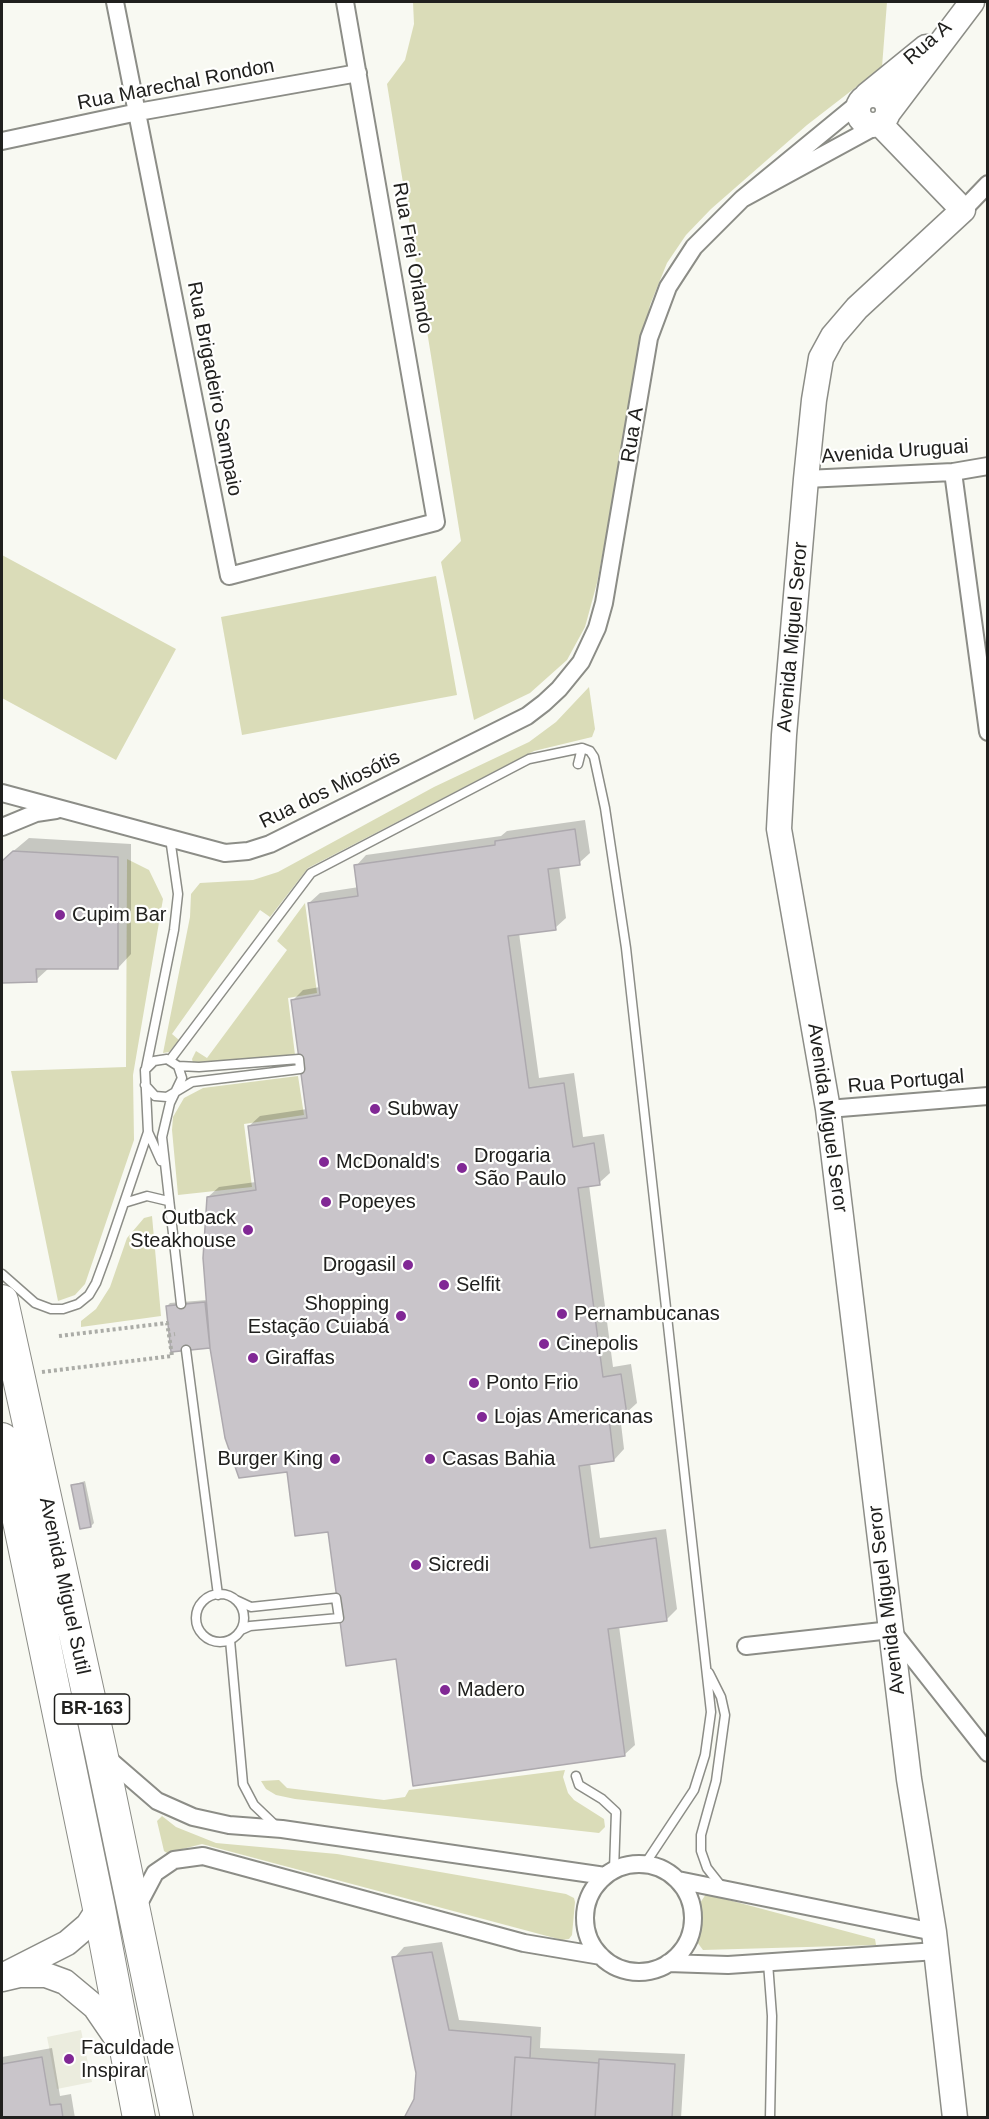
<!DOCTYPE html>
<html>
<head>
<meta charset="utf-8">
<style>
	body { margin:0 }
	#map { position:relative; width:989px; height:2119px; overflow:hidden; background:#f8f9f2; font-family:Arial,sans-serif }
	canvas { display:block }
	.frame { position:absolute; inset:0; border:3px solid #20201e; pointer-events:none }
</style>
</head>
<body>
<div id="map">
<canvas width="989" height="2119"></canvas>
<div class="frame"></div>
</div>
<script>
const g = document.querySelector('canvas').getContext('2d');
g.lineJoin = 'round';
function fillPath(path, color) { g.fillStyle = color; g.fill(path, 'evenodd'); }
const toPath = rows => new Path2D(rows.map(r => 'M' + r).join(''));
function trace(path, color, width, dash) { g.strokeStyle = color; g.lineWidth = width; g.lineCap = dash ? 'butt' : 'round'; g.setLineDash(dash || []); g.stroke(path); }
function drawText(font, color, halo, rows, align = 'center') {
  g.font = font + ' Arial,sans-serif'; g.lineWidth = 4.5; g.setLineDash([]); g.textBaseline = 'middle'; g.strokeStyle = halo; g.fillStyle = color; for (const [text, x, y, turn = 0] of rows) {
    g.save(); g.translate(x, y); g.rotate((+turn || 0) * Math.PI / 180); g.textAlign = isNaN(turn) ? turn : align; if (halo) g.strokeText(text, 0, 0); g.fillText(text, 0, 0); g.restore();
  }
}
fillPath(toPath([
	[81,2030,92,2082,57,2089,47,2037]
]), '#ebecde');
fillPath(toPath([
	[413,2,887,2,882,67,807,125,711,209,686,235,667,263,650,305,597,583,585,627,567,660,530,693,474,720,441,562,461,541,387,84,405,60,414,24],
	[2,555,176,649,116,760,2,698],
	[436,576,457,695,242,735,221,617],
	[589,687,595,729,592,737,534,751,308,868,270,917,260,910,172,1034,179,1040,169,1052,163,1053,190,917,191,894,200,883,253,880,278,872,434,787,529,742,556,722],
	[127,859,149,870,163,899,133,1075,134,1140,85,1284,75,1295,58,1301,11,1071,126,1067],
	[305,903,317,993,288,998,295,1055,197,1065,193,1063,192,1059,196,1051,207,1058,287,950,277,941],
	[298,1076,304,1115,244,1124,252,1187,178,1195,172,1130,173,1117,184,1098,203,1088],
	[152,1216,161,1316,81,1327,81,1321,96,1309,110,1287,127,1238,144,1218],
	[565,1770,563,1777,568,1793,574,1800,604,1819,605,1827,599,1833,295,1799,276,1795,266,1789,261,1781,279,1780,287,1788,384,1800,405,1797,409,1790],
	[162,1816,176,1827,216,1843,337,1854,566,1894,574,1898,575,1902,572,1935,569,1939,562,1940,202,1844,167,1853,164,1851,157,1821],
	[706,1894,875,1939,876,1945,703,1950,697,1942,701,1917,700,1903]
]), '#dadcb8');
fillPath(toPath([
	[585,820,590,853,579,863,559,866,566,918,555,928,519,933,539,1078,574,1073,583,1137,604,1134,610,1173,599,1183,589,1185,613,1367,631,1364,637,1403,626,1413,620,1415,624,1449,614,1460,590,1463,600,1538,666,1529,677,1609,666,1620,619,1626,635,1745,624,1755,397,1657,329,1530,288,1470,212,1344,209,1346,167,1306,170,1303,207,1300,208,1197,219,1187,256,1182,249,1126,260,1116,307,1109,293,1000,303,990,320,987,309,903,320,893,359,887,356,866,366,855,501,836,507,831],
	[29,838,131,844,131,954,118,968,49,968,36,980,2,982,2,868,4,859],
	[85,1481,94,1523,91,1526,73,1485],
	[442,1942,459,2020,541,2027,540,2048,685,2054,681,2118,404,2118,412,2109,418,2087,415,2055,394,1958,404,1947],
	[52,2048,60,2096,71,2094,75,2118,2,2118,2,2057]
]), '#0003');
const building = toPath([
	[575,829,580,865,548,869,556,930,508,936,529,1088,564,1083,573,1147,594,1143,600,1185,578,1188,603,1377,621,1374,627,1415,609,1418,614,1461,579,1466,590,1548,656,1538,667,1621,608,1629,625,1756,413,1786,396,1659,346,1666,328,1532,295,1536,287,1472,239,1478,225,1438,210,1348,203,1258,207,1197,256,1190,248,1126,307,1118,291,1000,320,995,308,903,358,896,354,865,495,845,495,841,575,829],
	[13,851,118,857,118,969,36,969,37,982,2,983,2,861,13,851],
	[205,1302,210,1348,171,1352,166,1306,205,1302],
	[83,1483,91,1527,80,1529,71,1485,83,1483],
	[432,1952,449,2030,531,2037,530,2058,515,2057,511,2118,404,2118,414,2099,416,2073,392,1957,432,1952],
	[42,2057,50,2105,61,2104,63,2118,2,2118,2,2064,42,2057],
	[515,2057,599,2063,595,2118,511,2118,515,2057],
	[599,2059,675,2064,672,2118,595,2118,599,2059]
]);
fillPath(building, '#c9c5ca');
trace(building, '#ada9ae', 1.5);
const lane = toPath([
	[578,764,582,748],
	[170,1060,311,873,529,759,582,748,590,751,594,757,605,808,626,948,711,1712,705,1755,694,1790,645,1864],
	[146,1068,174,930,178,894,170,838],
	[145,1085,155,1096,167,1097,192,1082,300,1069,299,1059,199,1067,178,1066],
	[148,1132,161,1161],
	[124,1203,147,1196,168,1201],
	[2,1274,35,1303,51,1309,63,1309,78,1304,89,1295,96,1283,107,1253,148,1132,145,1070,154,1061,167,1059,178,1066,182,1078,170,1103,162,1137,181,1304],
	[186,1350,218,1595],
	'196 1618a24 24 0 1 1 48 0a24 24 0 1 1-48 0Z',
	[236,1600,251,1607,336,1598,339,1618,250,1626,241,1630],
	[230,1640,243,1784,254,1805,276,1826],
	[709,1673,721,1697,725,1715,716,1781,701,1835,701,1851,707,1868,722,1887],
	[576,1776,579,1785,602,1799,616,1812,614,1870],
	[768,1963,772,2016,770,2118]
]);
const street = toPath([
	[115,2,229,576,436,522,345,2],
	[860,102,742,199,878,125],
	[2,141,138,112,358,73],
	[963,210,988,184],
	[953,472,988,732],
	[806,479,953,472,988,466],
	[2,793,225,853,248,851,270,844,527,716,544,703,559,689,581,662,597,628,604,603,649,338,668,287,694,247,742,199],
	[2,827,36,813,56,810],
	[828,1109,988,1096],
	[746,1646,891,1630,988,1753],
	[105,1756,157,1801,193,1817,229,1825,282,1829,605,1876],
	'585 1918a54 54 0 1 1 108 0a54 54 0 1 1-108 0Z',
	[678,1880,934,1932],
	[137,1907,155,1873,174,1860,203,1856,524,1943,601,1956],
	[668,1963,728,1965,937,1951]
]);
const secondary = toPath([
	'858 110a15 15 0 1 1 30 0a15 15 0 1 1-30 0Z',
	[867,95,926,47],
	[888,113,972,2],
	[880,124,963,210,857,308,833,336,821,358,814,400,806,479,784,735,779,829,828,1109,909,1779,934,1932,955,2118],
	[8,1973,67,1943,88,1925,99,1908],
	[2,1979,19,1975,46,1975,65,1982,95,2007,121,2045]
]);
const highway = toPath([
	[2,1301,101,1752,177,2118],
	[2,1439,99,1908,139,2118]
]);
trace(lane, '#8c8d87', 11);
trace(street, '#8c8d87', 20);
trace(secondary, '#8c8d87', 27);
trace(highway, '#8c8d87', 34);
trace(toPath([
	[59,1336,167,1323,169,1335,175,1334],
	[42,1372,172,1356,169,1335]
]), '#abaca7', 4, [3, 3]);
trace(lane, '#fff', 8);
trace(street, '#fff', 16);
trace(secondary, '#fff', 24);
trace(highway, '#fff', 32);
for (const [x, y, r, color] of [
	[60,915,6,"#812895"],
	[375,1109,6,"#812895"],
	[324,1162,6,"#812895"],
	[462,1168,6,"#812895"],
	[326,1202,6,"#812895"],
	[248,1230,6,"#812895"],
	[408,1265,6,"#812895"],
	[444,1285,6,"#812895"],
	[562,1314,6,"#812895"],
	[401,1316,6,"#812895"],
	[544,1344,6,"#812895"],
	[253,1358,6,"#812895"],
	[474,1383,6,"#812895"],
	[482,1417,6,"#812895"],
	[335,1459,6,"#812895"],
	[430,1459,6,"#812895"],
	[416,1565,6,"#812895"],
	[445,1690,6,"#812895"],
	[69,2059,6,"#812895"]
]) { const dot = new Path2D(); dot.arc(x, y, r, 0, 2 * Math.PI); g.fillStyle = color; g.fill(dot); trace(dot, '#fffffe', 2); }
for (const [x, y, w] of [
	[92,1709,75]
]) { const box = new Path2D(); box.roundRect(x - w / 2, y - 15, w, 30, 4.5); g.fillStyle = '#fffffe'; g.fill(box); trace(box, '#20201e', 1.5); }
drawText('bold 18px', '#20201e', null, [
	["BR-163",92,1709]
]);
drawText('20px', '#20201e', '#fffffe', [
	["Rua A",928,43,-41],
	["Rua Marechal Rondon",176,85,-11],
	["Rua Frei Orlando",412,258,80],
	["Rua Brigadeiro Sampaio",214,389,79],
	["Rua A",633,435,-81],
	["Avenida Uruguai",895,452,-4],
	["Avenida Miguel Seror",793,637,-85],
	["Rua dos Miosótis",330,790,-26],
	["Rua Portugal",906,1082,-5],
	["Avenida Miguel Seror",827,1118,82],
	["Avenida Miguel Sutil",64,1586,78],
	["Avenida Miguel Seror",887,1600,-97]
]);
drawText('20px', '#20201e', '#fffffe', [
	["Cupim Bar",72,915],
	["Subway",387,1109],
	["Drogaria",474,1156],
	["São Paulo",474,1179],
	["McDonald's",336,1162],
	["Popeyes",338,1202],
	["Outback",236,1218,"right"],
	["Steakhouse",236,1241,"right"],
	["Drogasil",396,1265,"right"],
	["Selfit",456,1285],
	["Shopping",389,1304,"right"],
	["Estação Cuiabá",389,1327,"right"],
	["Pernambucanas",574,1314],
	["Cinepolis",556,1344],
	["Giraffas",265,1358],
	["Ponto Frio",486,1383],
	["Lojas Americanas",494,1417],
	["Burger King",323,1459,"right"],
	["Casas Bahia",442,1459],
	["Sicredi",428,1565],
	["Madero",457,1690],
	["Faculdade",81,2048],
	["Inspirar",81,2071]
], 'left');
</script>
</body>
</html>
